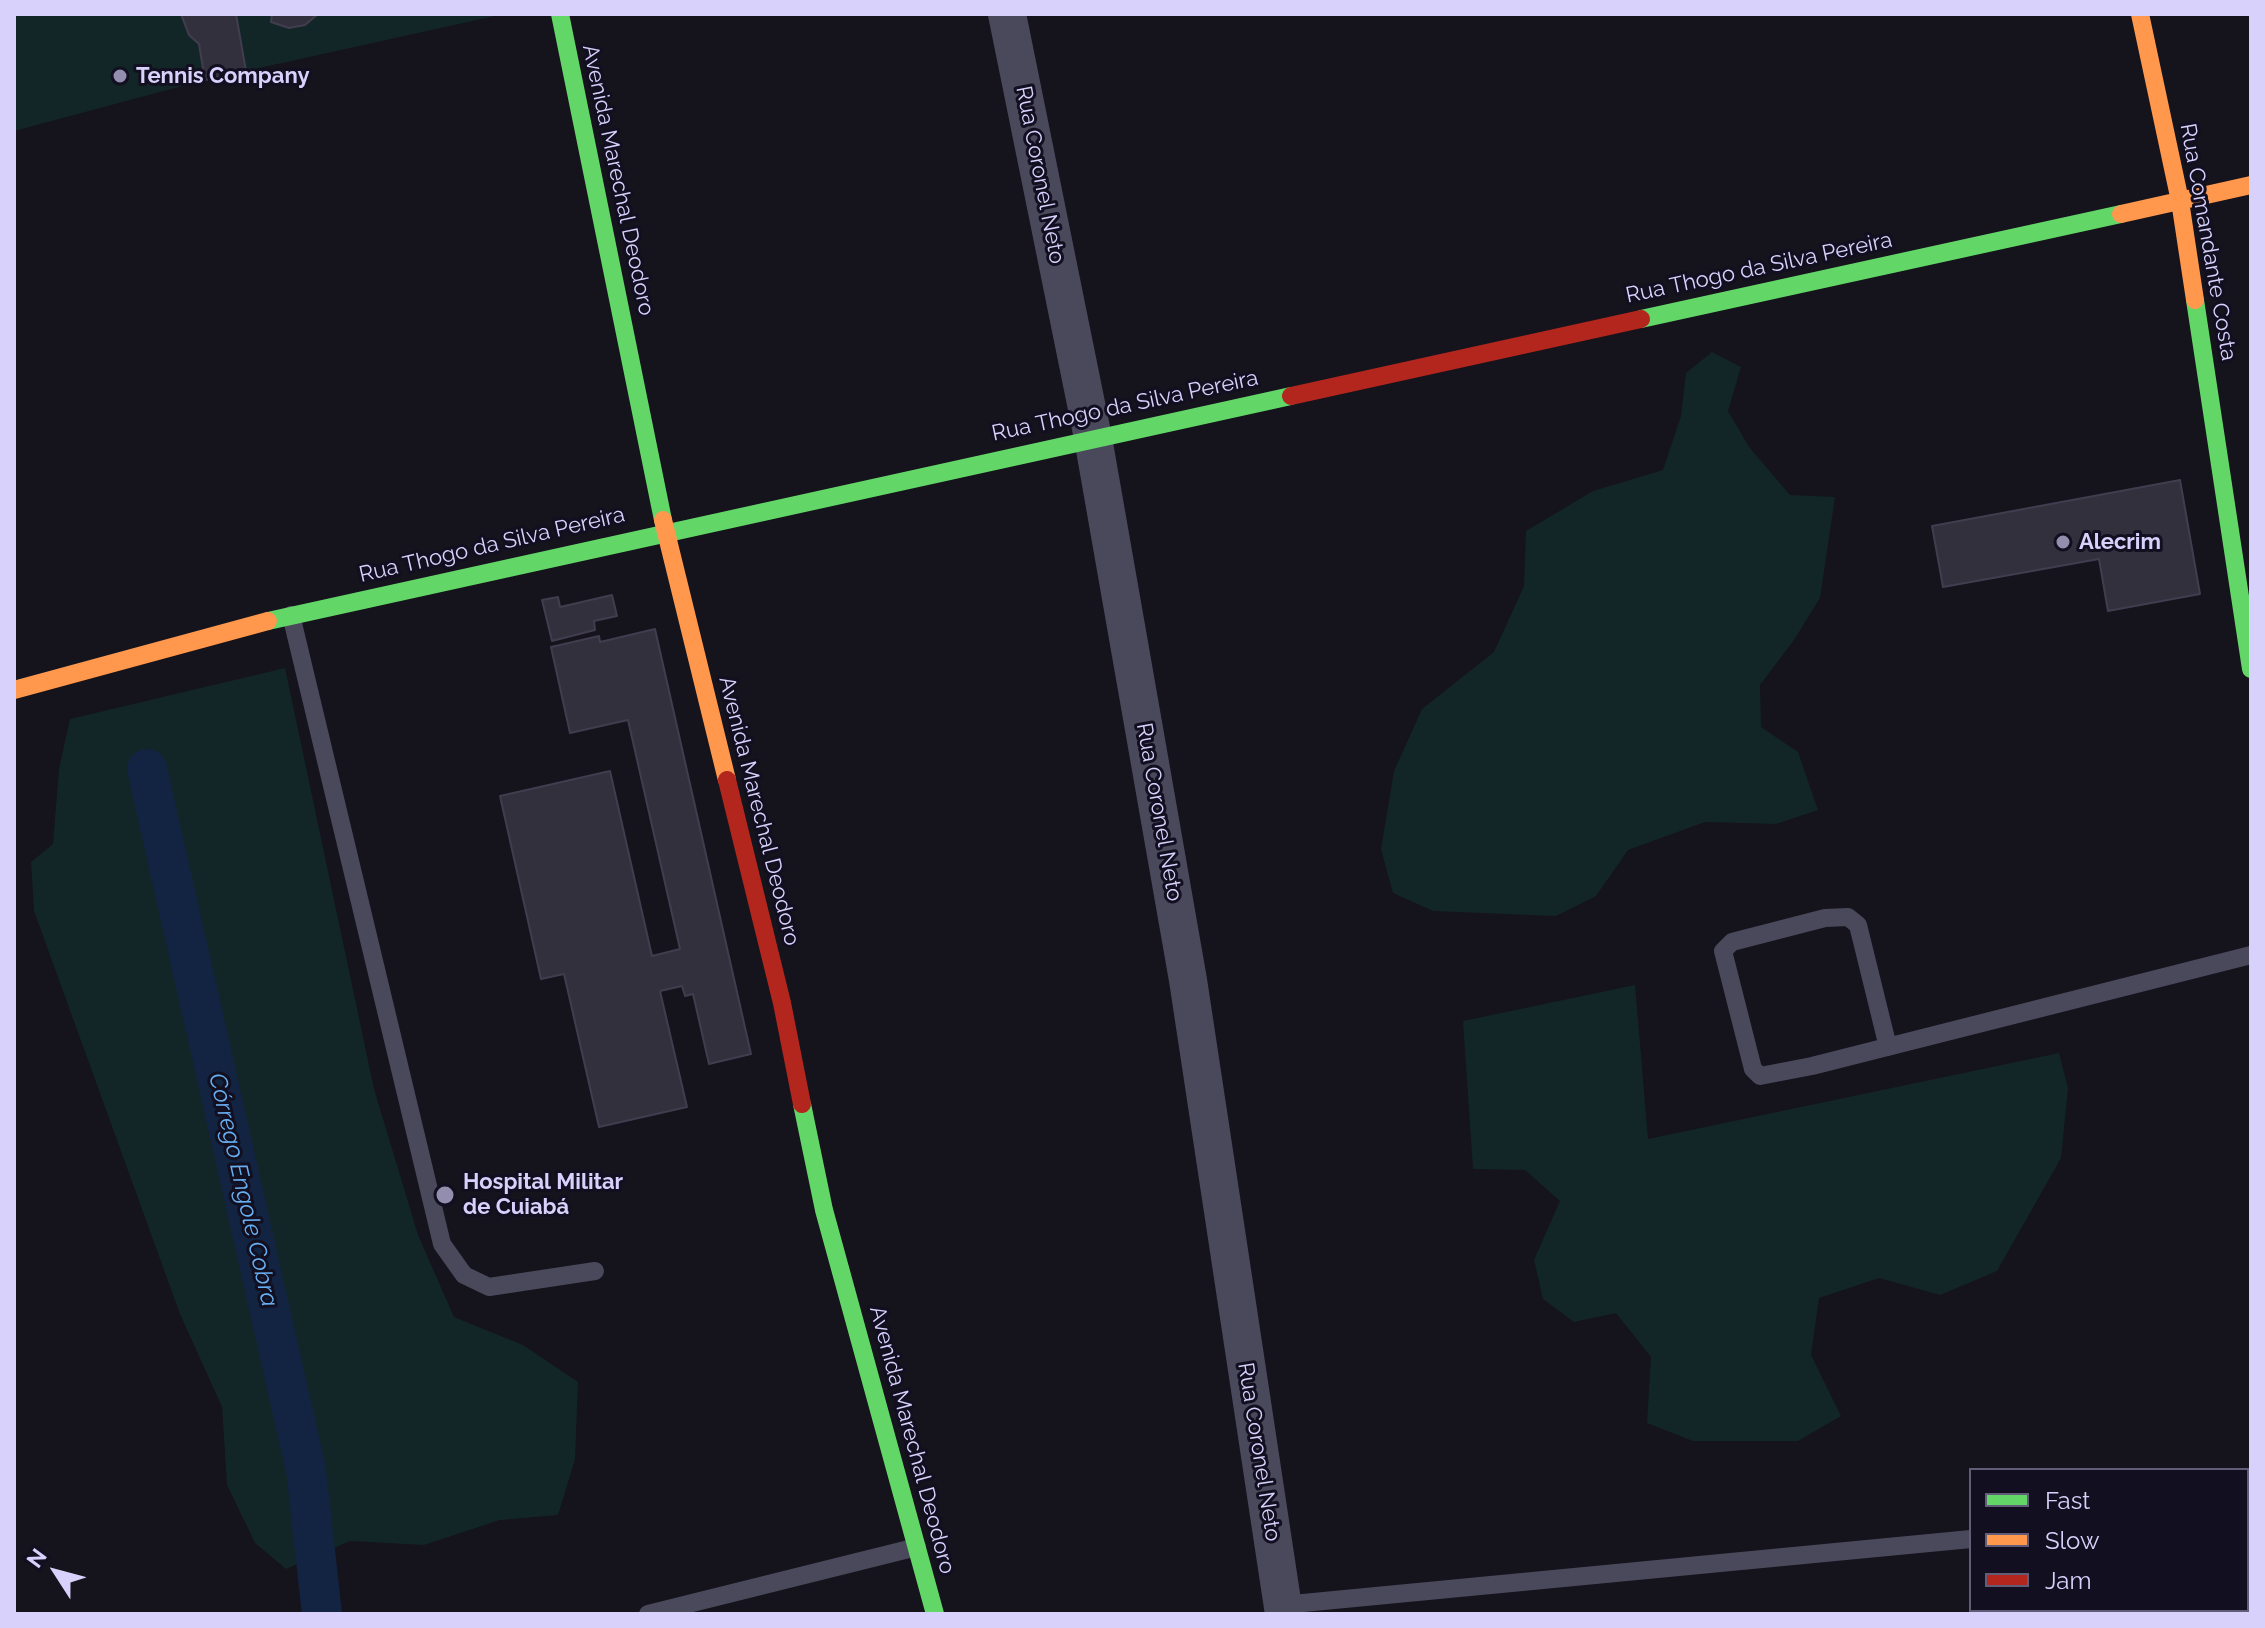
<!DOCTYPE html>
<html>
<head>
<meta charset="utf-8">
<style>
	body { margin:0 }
	#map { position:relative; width:2265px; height:1628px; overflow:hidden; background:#15131c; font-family:Raleway,sans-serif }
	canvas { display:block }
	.frame { position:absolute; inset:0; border:16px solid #d7d1fb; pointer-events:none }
	.legend { position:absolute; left:1969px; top:1468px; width:280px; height:144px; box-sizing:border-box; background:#120f20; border:2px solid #615d78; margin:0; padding:10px 14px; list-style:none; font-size:24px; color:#d7d1fb }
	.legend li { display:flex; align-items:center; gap:16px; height:40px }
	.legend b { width:40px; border:2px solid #615d78 }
	.north { position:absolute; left:16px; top:1532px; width:80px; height:80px; -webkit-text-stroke:6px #120f20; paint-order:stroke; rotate:306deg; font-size:22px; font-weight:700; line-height:32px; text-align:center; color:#d7d1fb }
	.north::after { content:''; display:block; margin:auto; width:28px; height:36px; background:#d7d1fb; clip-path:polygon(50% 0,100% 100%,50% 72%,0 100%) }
</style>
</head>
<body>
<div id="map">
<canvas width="2265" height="1628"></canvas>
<div class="frame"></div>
<ul class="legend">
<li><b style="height:10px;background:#63d668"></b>Fast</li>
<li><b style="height:10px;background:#ff974d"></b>Slow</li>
<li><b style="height:10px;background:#b3261e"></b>Jam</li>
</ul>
<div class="north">N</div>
</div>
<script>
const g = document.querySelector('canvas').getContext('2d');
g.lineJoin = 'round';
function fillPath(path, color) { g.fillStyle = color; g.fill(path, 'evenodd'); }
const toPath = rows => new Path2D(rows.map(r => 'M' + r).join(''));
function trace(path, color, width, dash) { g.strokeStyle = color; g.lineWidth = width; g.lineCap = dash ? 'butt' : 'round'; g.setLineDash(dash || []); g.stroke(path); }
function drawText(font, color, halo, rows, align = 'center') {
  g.font = font + ' Raleway,sans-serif'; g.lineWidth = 6; g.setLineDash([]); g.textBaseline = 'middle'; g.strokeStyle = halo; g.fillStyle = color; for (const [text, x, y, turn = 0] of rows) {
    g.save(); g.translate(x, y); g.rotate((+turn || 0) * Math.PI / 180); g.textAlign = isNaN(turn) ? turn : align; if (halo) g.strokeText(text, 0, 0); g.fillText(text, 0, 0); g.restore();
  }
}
fillPath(toPath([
	[14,14,504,14,205,80,14,131],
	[1712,352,1741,367,1728,411,1749,447,1790,495,1835,497,1820,598,1794,640,1760,685,1761,727,1798,752,1818,810,1776,824,1705,822,1628,850,1596,896,1556,916,1433,911,1393,893,1381,849,1394,771,1422,709,1494,652,1524,586,1526,531,1593,491,1663,470,1681,416,1686,373],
	[285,668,374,1089,418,1235,454,1317,523,1345,578,1382,575,1459,558,1515,500,1520,424,1545,350,1541,286,1569,255,1543,227,1485,222,1407,180,1314,34,911,31,862,53,844,59,769,70,719],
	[1635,985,1648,1139,2059,1053,2068,1088,2061,1158,1997,1271,1940,1295,1879,1278,1819,1298,1811,1355,1841,1416,1798,1441,1693,1441,1647,1423,1651,1357,1616,1313,1574,1322,1543,1299,1534,1260,1560,1201,1525,1170,1473,1169,1463,1021]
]), '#122627');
trace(toPath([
	[147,769,306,1470,322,1614]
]), '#122441', 40);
const building = toPath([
	[181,14,236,14,246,71,205,80,199,44,189,35,181,14],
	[272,14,318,14,305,25,289,28,271,22,272,14],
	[2180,480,2200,594,2108,611,2099,559,1943,587,1932,526,2180,480],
	[612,595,617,616,594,621,595,630,552,641,542,600,558,597,560,607,612,595],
	[655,629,751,1054,709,1064,693,994,685,996,682,986,660,991,687,1107,599,1127,564,974,541,979,500,796,610,771,652,956,680,949,628,720,570,733,551,647,599,636,600,642,655,629]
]);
fillPath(building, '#33303e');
trace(building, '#413d4f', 2);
trace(toPath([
	[291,615,442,1244,464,1275,489,1287,595,1271],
	[1888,1047,1858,925,1848,917,1825,918,1732,942,1723,951,1753,1069,1760,1076,1812,1066,2251,955],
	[1282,1605,1971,1539],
	[648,1614,917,1547]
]), '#4a495c', 18);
trace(toPath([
	[1007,14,1093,438,1188,980,1284,1614]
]), '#4a495c', 38);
trace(toPath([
	[560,14,663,520],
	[2195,300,2251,669],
	[1641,319,2121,214],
	[268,621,1291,396],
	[802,1104,824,1210,935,1614]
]), '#63d668', 18);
trace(toPath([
	[2140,14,2180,201,2195,300],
	[2121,214,2251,185],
	[663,520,727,780],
	[14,690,268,621]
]), '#ff974d', 18);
trace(toPath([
	[1291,396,1641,319],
	[727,780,782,1003,802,1104]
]), '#b3261e', 18);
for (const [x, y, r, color] of [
	[120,76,8,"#938ead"],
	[2063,542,8,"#938ead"],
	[445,1195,10,"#938ead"]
]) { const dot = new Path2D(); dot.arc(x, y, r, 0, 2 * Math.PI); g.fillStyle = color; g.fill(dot); trace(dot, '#120f20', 3); }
drawText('bold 22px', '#d7d1fb', '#120f20', [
	["Tennis Company",136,76],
	["Alecrim",2079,542],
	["Hospital Militar",463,1182],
	["de Cuiabá",463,1207]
], 'left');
drawText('22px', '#d7d1fb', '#120f20', [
	["Rua Coronel Neto",1040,175,79],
	["Avenida Marechal Deodoro",618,180,78],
	["Rua Comandante Costa",2208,242,80],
	["Rua Thogo da Silva Pereira",1759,268,-12],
	["Rua Thogo da Silva Pereira",1125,406,-12],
	["Rua Thogo da Silva Pereira",492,545,-13],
	["Avenida Marechal Deodoro",759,811,76],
	["Rua Coronel Neto",1159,812,80],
	["Avenida Marechal Deodoro",912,1440,75],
	["Rua Coronel Neto",1259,1452,81]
]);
drawText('italic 24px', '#68aff2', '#120f20', [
	["Córrego Engole Cobra",243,1190,77]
]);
</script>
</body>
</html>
